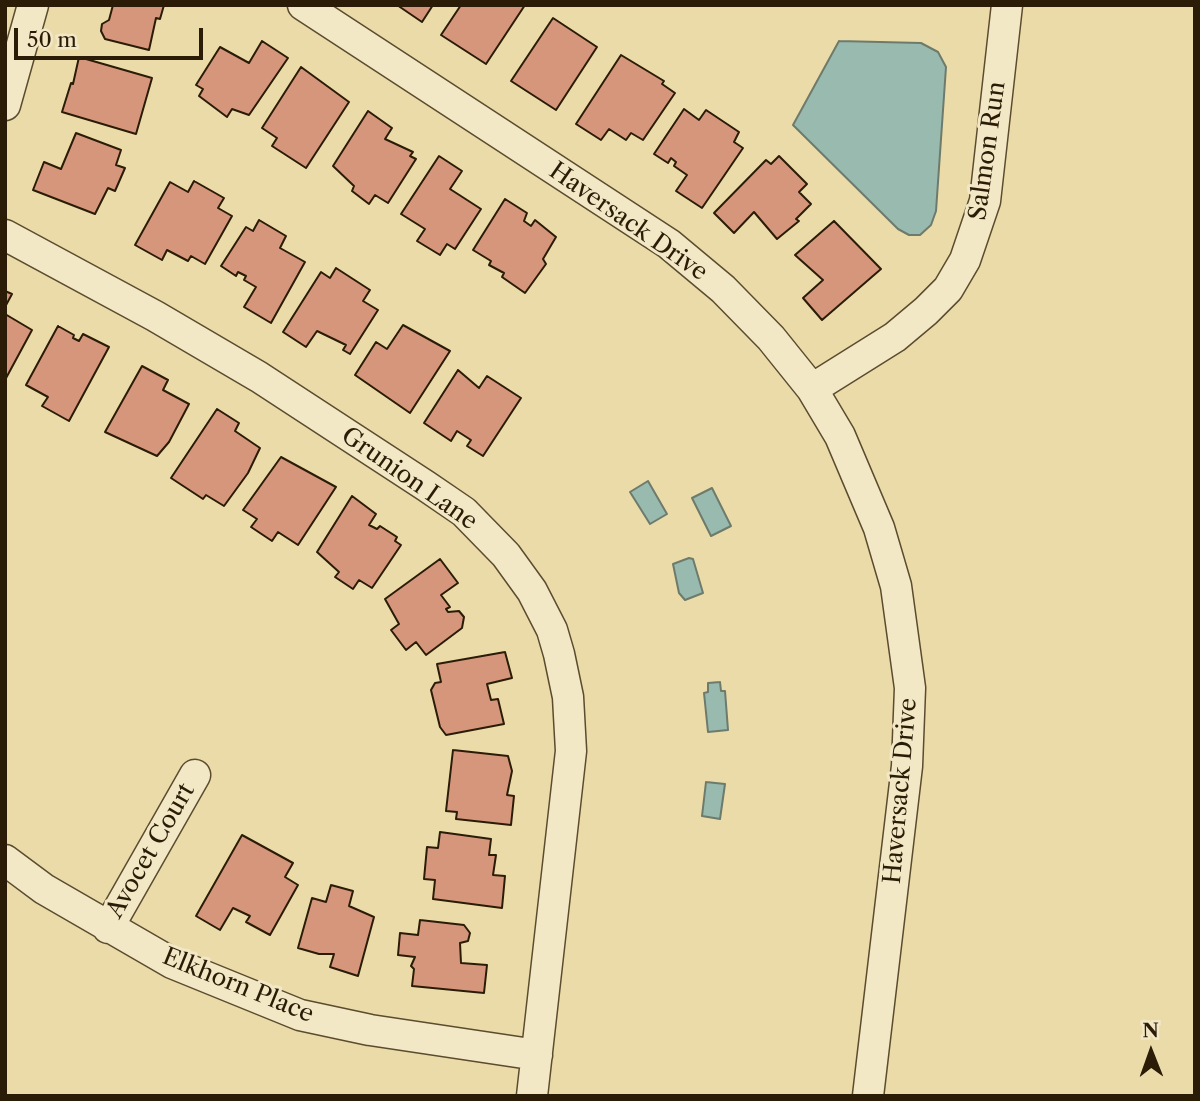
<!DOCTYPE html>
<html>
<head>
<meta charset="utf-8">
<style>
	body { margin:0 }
	#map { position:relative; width:1200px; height:1101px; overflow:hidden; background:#ebdba8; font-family:"Libre Caslon Text",serif }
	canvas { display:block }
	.frame { position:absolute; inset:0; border:7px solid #2b1c07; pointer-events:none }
	.north { position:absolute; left:1116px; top:1017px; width:70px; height:70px; -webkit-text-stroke:5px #f2e8c6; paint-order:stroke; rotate:359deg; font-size:19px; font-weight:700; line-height:28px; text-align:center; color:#2b1c07 }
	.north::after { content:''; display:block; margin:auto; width:24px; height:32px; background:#2b1c07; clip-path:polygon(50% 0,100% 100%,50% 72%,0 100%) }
	.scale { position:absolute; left:14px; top:28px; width:189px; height:32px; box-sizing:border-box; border:4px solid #2b1c07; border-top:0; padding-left:9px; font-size:21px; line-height:24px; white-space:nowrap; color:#2b1c07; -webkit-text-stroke:5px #f2e8c6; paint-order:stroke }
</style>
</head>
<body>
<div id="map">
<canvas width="1200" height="1101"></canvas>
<div class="frame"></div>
<div class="north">N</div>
<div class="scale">50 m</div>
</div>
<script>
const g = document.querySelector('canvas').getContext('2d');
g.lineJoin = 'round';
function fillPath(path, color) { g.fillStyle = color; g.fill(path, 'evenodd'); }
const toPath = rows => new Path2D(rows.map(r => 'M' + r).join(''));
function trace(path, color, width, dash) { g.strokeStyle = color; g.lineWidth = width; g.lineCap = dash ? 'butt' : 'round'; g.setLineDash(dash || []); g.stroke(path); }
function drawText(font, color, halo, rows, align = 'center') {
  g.font = font + ' "Libre Caslon Text",serif'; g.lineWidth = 6; g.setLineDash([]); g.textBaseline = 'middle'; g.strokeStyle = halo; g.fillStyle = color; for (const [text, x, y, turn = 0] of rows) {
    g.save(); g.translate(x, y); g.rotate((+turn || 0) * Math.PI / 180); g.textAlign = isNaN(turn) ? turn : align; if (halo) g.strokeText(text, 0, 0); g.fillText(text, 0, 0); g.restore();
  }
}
const water = toPath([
	[839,41,921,43,938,52,946,67,936,211,931,225,920,235,909,235,898,229,793,125,839,41],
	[648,481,667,514,650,524,630,492,648,481],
	[712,488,731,526,711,536,692,498,712,488],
	[689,558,693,559,703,593,685,600,679,593,673,564,689,558],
	[720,682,721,691,725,691,728,730,708,732,704,693,708,692,708,683,720,682],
	[706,782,725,784,720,819,702,816,706,782]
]);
fillPath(water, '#99baaf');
trace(water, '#6d7b6c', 2);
const building = toPath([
	[113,5,164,5,160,19,156,18,149,50,105,39,101,31,102,24,109,20,113,5],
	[397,5,433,5,422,22,397,5],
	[461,5,525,5,486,64,441,35,461,5],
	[553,18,597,47,556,110,511,81,553,18],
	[262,41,288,58,249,115,232,109,227,117,199,96,203,89,196,85,220,47,249,63,262,41],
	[621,55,664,81,662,84,675,93,643,140,631,133,626,140,609,129,601,140,576,124,621,55],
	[79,57,152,78,136,134,62,112,71,83,73,84,79,57],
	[301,67,349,102,306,168,272,146,277,138,262,128,301,67],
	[684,109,699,120,706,110,739,132,734,142,743,148,702,208,676,191,687,175,674,166,676,162,671,158,668,163,654,154,684,109],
	[368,111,392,128,385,139,413,152,410,156,416,159,388,203,375,195,369,204,352,191,354,186,333,166,368,111],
	[76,133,121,150,116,165,125,168,115,191,108,188,95,214,33,190,44,162,61,169,76,133],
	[439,156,462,171,450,189,481,209,455,249,447,244,440,255,417,241,425,229,401,214,439,156],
	[779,156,807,184,799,192,811,204,796,219,799,221,777,239,754,212,734,233,714,213,766,160,771,164,779,156],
	[194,181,224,198,218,208,232,216,205,264,191,256,188,261,167,250,162,260,135,245,170,182,188,192,194,181],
	[505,199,527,213,524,221,531,226,535,220,556,237,543,259,546,264,525,293,502,277,504,273,489,265,491,261,473,250,505,199],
	[259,220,286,236,280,248,305,262,271,323,244,307,256,287,244,280,246,276,238,272,236,276,221,266,246,227,253,231,259,220],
	[834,221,881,269,822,320,803,298,823,280,795,255,834,221],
	[336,268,370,290,363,301,378,310,350,354,343,350,346,345,317,331,306,347,283,332,321,272,330,278,336,268],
	[5,291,12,294,5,307,5,291],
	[5,314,32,330,5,380,5,314],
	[403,325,450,351,410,413,355,375,376,342,387,349,403,325],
	[58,326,74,335,73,338,79,341,83,334,109,347,69,421,42,406,48,397,26,385,58,326],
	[142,366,168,380,163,390,189,404,169,442,157,456,105,432,142,366],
	[458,370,479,388,487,376,521,398,483,456,467,446,471,440,457,431,451,441,424,423,458,370],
	[217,409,239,423,235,431,260,448,248,473,224,506,206,495,203,499,171,478,217,409],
	[281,457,336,487,298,545,278,532,272,541,251,527,257,519,243,510,281,457],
	[352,496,376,514,369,525,377,529,380,526,397,537,395,541,401,545,372,588,359,580,353,589,335,577,339,572,317,552,352,496],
	[440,559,458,583,441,595,450,607,446,609,448,612,459,611,464,617,462,628,426,655,416,642,406,650,391,630,399,624,385,599,440,559],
	[505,652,512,678,487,684,491,700,498,699,504,724,446,735,440,727,431,690,435,683,441,682,437,664,505,652],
	[453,750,508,756,512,771,507,795,514,796,511,825,456,819,457,812,446,811,453,750],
	[440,832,491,839,489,855,496,855,493,875,505,876,502,908,433,899,435,880,424,879,427,847,438,848,440,832],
	[242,835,293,863,285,877,298,885,270,935,246,922,250,916,233,908,220,930,196,916,242,835],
	[331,885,353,891,349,906,374,917,358,976,330,967,334,954,319,954,298,948,312,898,326,902,331,885],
	[420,920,464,925,470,933,468,941,460,943,461,963,487,965,484,993,412,986,414,969,411,966,415,957,398,955,400,933,418,935,420,920]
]);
fillPath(building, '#d5967c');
trace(building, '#2b1c07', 2);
const minor = toPath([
	[303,5,669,244,723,289,771,338,812,389,840,436,879,528,896,586,910,688,907,766,868,1096],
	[5,105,33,5],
	[5,235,155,316,259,377,426,486,464,512,506,555,532,591,552,630,559,654,568,697,571,751,532,1096],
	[812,389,895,337,926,311,948,289,965,260,985,201,1007,5],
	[5,860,44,889,172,963,300,1015,370,1030,537,1055],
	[108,928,195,775]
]);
trace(minor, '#5b4c2f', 33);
trace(minor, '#f2e8c6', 30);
drawText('24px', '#2b1c07', '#f2e8c6', [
	["Salmon Run",988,151,-82],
	["Haversack Drive",628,222,35],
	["Grunion Lane",409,479,35],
	["Haversack Drive",901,791,-85],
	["Avocet Court",151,851,-60],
	["Elkhorn Place",238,986,22]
]);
</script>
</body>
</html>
